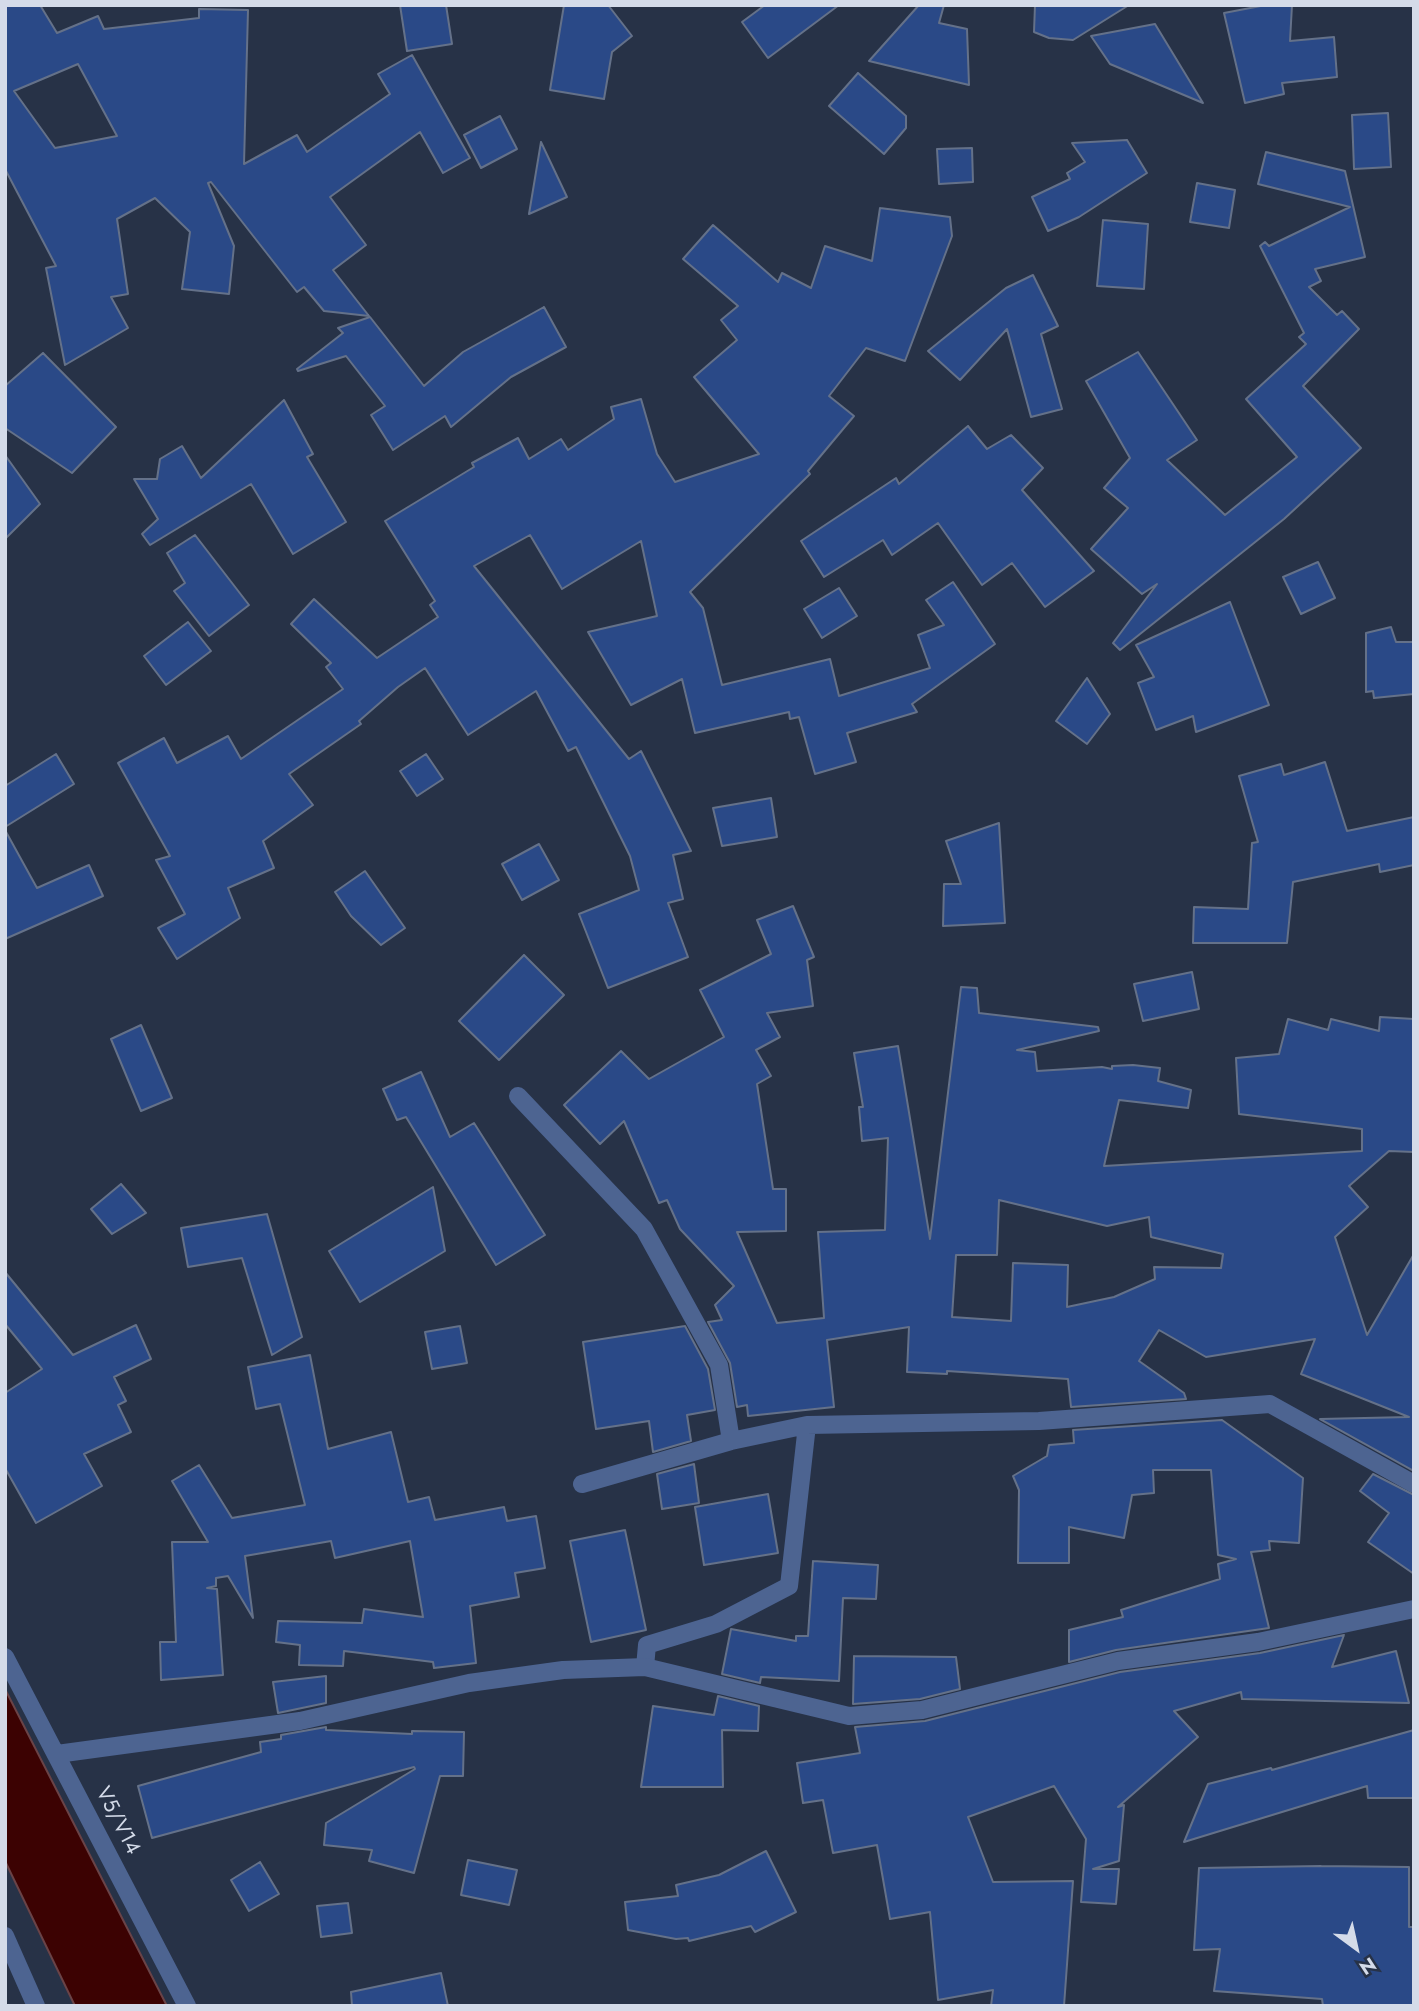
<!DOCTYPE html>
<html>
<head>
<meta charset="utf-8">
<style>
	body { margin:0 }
	#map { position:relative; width:1419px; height:2011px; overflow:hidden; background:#273247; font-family:Jost,sans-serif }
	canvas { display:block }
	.frame { position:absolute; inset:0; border:7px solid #d4dbe9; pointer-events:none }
	.north { position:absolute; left:1321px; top:1913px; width:70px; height:70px; -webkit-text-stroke:5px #273247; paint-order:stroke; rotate:147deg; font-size:19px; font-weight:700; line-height:28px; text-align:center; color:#d4dbe9 }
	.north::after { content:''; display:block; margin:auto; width:24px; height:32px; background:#d4dbe9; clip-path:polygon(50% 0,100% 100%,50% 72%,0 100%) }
</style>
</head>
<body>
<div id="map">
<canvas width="1419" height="2011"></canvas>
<div class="frame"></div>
<div class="north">N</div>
</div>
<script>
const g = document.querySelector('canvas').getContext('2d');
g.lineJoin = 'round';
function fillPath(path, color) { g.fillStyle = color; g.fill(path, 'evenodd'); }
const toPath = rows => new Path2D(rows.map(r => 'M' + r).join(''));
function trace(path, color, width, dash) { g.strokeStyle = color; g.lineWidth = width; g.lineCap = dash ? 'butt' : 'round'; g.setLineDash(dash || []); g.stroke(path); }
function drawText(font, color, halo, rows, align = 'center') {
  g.font = font + ' Jost,sans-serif'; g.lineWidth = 5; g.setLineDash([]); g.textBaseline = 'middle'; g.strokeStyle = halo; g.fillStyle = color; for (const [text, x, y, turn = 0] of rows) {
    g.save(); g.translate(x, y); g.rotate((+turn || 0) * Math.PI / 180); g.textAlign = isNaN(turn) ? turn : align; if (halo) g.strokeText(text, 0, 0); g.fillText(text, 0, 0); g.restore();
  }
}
const water = toPath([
	[5,1689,167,2006,75,2006,5,1861,5,1689]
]);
fillPath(water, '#3c0202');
trace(water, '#6a4347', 2);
const building = toPath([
	[5,5,40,5,57,33,98,16,104,29,199,18,199,9,248,10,244,164,297,135,307,152,390,94,378,74,412,55,470,158,443,173,420,132,330,197,366,245,333,270,369,316,324,311,304,287,297,292,211,182,208,183,234,246,229,294,182,289,190,232,155,198,117,219,128,294,111,297,128,328,65,365,46,268,56,266,5,169,5,5],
	[78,64,117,136,55,148,14,91,78,64],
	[400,5,446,5,452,44,407,51,400,5],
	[564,5,608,5,632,36,612,52,604,99,550,90,564,5],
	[765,5,839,5,768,58,742,22,765,5],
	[919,5,944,5,939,23,967,29,969,85,869,61,919,5],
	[1035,5,1129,5,1073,40,1049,38,1034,32,1035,5],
	[1266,5,1292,5,1290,41,1334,37,1337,77,1282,83,1284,94,1245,103,1224,13,1266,5],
	[1155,24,1203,103,1110,64,1091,36,1155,24],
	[858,73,906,116,906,128,884,154,829,106,858,73],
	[1388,113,1391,167,1354,169,1352,115,1388,113],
	[500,116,517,149,481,168,464,135,500,116],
	[1127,140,1147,173,1079,217,1048,231,1032,197,1070,179,1067,173,1085,162,1072,143,1127,140],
	[541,142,567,197,529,214,541,142],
	[972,148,973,182,939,184,937,149,972,148],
	[1266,152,1345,171,1365,257,1315,269,1321,281,1309,287,1337,315,1342,311,1359,329,1303,386,1361,448,1284,519,1120,650,1113,643,1157,584,1142,594,1091,549,1128,508,1104,488,1130,458,1086,381,1138,352,1197,440,1167,460,1225,515,1297,457,1246,399,1306,344,1299,337,1304,333,1260,246,1265,242,1269,246,1350,207,1258,184,1266,152],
	[1197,183,1235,190,1229,228,1190,222,1197,183],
	[880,208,950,217,952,236,905,361,866,348,829,396,854,416,808,471,810,474,690,592,703,608,722,685,830,659,839,696,930,668,918,635,944,625,926,600,953,582,995,644,912,704,917,712,847,733,856,762,815,774,799,717,790,719,789,712,695,733,682,679,631,705,588,632,657,616,641,541,562,589,530,535,474,566,629,759,641,751,691,851,673,855,683,899,668,903,688,957,608,988,579,914,639,890,630,856,576,747,568,751,536,691,468,735,425,668,398,687,359,721,361,724,289,774,313,805,263,841,274,868,228,888,240,918,177,959,158,928,185,914,156,860,170,856,118,763,164,738,177,763,228,736,241,759,343,689,326,667,331,663,291,624,314,599,377,658,438,617,430,605,435,601,385,521,474,467,472,463,518,438,529,459,561,439,568,450,614,419,611,407,641,399,657,454,675,482,759,454,694,377,737,340,721,320,738,306,683,259,713,225,778,282,782,273,811,288,825,246,872,261,880,208],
	[1103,220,1148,224,1144,289,1097,286,1103,220],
	[1033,275,1058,326,1041,334,1062,409,1031,417,1007,329,960,380,928,351,1006,288,1033,275],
	[544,307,566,347,511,377,451,427,445,416,393,450,371,415,385,406,346,356,298,371,297,369,343,333,338,328,370,317,424,386,463,352,544,307],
	[43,353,116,427,72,473,5,428,5,386,43,353],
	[284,400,313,454,307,457,346,522,293,554,251,484,150,545,142,534,158,519,134,479,157,479,160,459,182,446,201,478,284,400],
	[968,426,987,449,1011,435,1043,468,1022,490,1094,571,1045,607,1012,563,982,585,938,523,892,555,883,540,824,577,801,541,896,478,899,484,968,426],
	[5,455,40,504,5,539,5,455],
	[195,535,249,605,209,636,174,591,185,583,167,553,195,535],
	[1318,562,1335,598,1301,614,1283,577,1318,562],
	[839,588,857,616,822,638,804,609,839,588],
	[1230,602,1269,705,1196,732,1193,716,1156,730,1138,683,1154,677,1136,645,1230,602],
	[188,622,211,651,166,685,144,656,188,622],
	[1391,627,1396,642,1414,642,1414,694,1374,698,1373,691,1366,692,1366,633,1391,627],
	[1087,678,1110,714,1087,744,1056,721,1087,678],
	[56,754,74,784,5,827,5,786,56,754],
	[426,754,443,779,417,796,400,771,426,754],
	[1325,762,1347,831,1414,817,1414,865,1380,872,1379,864,1293,882,1287,943,1193,943,1194,907,1248,909,1252,843,1258,842,1239,776,1281,764,1284,775,1325,762],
	[771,798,777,837,722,846,713,808,771,798],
	[999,823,1005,923,943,926,944,884,961,884,946,841,999,823],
	[5,830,37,888,89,865,103,896,5,939,5,830],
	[539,844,559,880,522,900,502,864,539,844],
	[365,871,405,928,381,945,351,916,335,892,365,871],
	[793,906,814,957,807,960,813,1006,767,1013,780,1037,756,1050,771,1076,757,1084,773,1189,786,1189,786,1231,737,1232,777,1323,824,1318,818,1232,885,1230,888,1138,862,1141,859,1107,863,1107,854,1053,898,1046,930,1239,961,987,977,988,979,1013,1098,1027,1099,1031,1017,1050,1035,1052,1037,1071,1102,1067,1112,1069,1112,1066,1133,1065,1160,1068,1158,1081,1191,1090,1188,1108,1119,1100,1104,1166,1362,1151,1362,1129,1239,1114,1236,1058,1279,1054,1288,1019,1328,1030,1331,1019,1379,1031,1380,1017,1414,1019,1414,1152,1389,1151,1349,1186,1368,1207,1335,1237,1367,1335,1414,1254,1414,1471,1320,1419,1409,1417,1301,1374,1315,1339,1206,1357,1159,1330,1139,1361,1184,1393,1186,1399,1071,1407,1068,1379,947,1371,947,1374,907,1372,909,1327,827,1340,834,1407,748,1416,747,1405,737,1407,730,1363,708,1322,722,1320,715,1305,734,1286,680,1229,667,1200,659,1203,624,1121,600,1144,564,1105,621,1051,649,1079,724,1037,700,990,771,954,757,920,793,906],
	[999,1200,1107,1226,1149,1217,1151,1237,1223,1254,1221,1268,1154,1267,1155,1279,1114,1297,1067,1307,1068,1265,1013,1263,1011,1321,952,1317,956,1255,997,1255,999,1200],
	[524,955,564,995,499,1060,459,1021,524,955],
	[1192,972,1199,1009,1143,1021,1134,984,1192,972],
	[141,1025,172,1098,141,1111,111,1039,141,1025],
	[421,1072,450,1137,474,1123,545,1235,496,1265,406,1117,397,1120,383,1089,421,1072],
	[121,1184,146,1213,112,1234,91,1209,121,1184],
	[433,1187,445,1251,360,1302,329,1251,433,1187],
	[267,1214,302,1337,272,1355,242,1258,188,1267,181,1228,267,1214],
	[5,1272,73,1355,136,1325,151,1359,114,1377,126,1401,118,1405,131,1432,84,1454,102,1486,36,1523,5,1468,5,1393,42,1369,5,1324,5,1272],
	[460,1326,467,1363,432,1369,425,1332,460,1326],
	[685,1326,708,1369,715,1410,687,1415,691,1441,653,1452,649,1421,596,1429,583,1342,685,1326],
	[310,1355,328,1449,391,1432,408,1502,429,1497,435,1520,504,1507,507,1521,536,1516,545,1568,515,1573,519,1597,470,1606,476,1663,434,1668,433,1662,344,1651,343,1666,299,1665,300,1645,276,1642,278,1621,362,1623,364,1609,423,1617,410,1541,335,1558,331,1541,245,1556,253,1618,228,1576,216,1578,216,1586,207,1588,217,1589,223,1675,161,1680,160,1642,176,1642,172,1542,208,1542,172,1481,199,1465,232,1518,305,1505,280,1404,256,1409,248,1367,310,1355],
	[1222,1420,1303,1478,1299,1543,1269,1541,1270,1550,1251,1552,1269,1628,1116,1650,1069,1662,1069,1630,1123,1617,1121,1610,1220,1579,1218,1564,1236,1559,1218,1555,1211,1470,1153,1470,1154,1493,1132,1495,1124,1538,1069,1527,1069,1563,1018,1563,1019,1490,1013,1476,1047,1456,1049,1445,1074,1443,1073,1430,1222,1420],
	[694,1464,699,1503,662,1509,657,1474,694,1464],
	[1373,1474,1414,1495,1414,1574,1368,1542,1389,1513,1360,1491,1373,1474],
	[768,1494,778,1553,704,1565,695,1507,768,1494],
	[625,1530,646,1630,591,1642,570,1541,625,1530],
	[813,1561,878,1565,876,1599,843,1598,839,1681,761,1677,760,1683,722,1674,731,1629,796,1641,796,1636,808,1636,813,1561],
	[1344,1635,1332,1667,1396,1651,1409,1703,1242,1699,1241,1692,1174,1711,1198,1737,1118,1807,1124,1805,1119,1861,1093,1869,1119,1869,1116,1904,1081,1902,1086,1839,1054,1786,968,1817,993,1882,1073,1881,1064,2006,991,2006,993,1990,938,2000,930,1912,890,1919,877,1845,833,1853,823,1800,803,1803,797,1763,860,1753,855,1727,925,1721,1120,1672,1260,1653,1344,1635],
	[854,1656,956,1657,960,1689,920,1699,853,1704,854,1656],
	[326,1676,326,1703,278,1713,273,1682,326,1676],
	[718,1696,759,1706,758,1731,722,1730,723,1787,641,1787,653,1706,714,1715,718,1696],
	[326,1727,326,1730,412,1734,412,1731,464,1732,463,1776,440,1776,414,1873,369,1861,372,1850,324,1845,326,1823,415,1769,414,1767,152,1838,138,1786,261,1752,260,1742,281,1739,281,1735,326,1727],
	[1414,1730,1414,1798,1368,1798,1367,1786,1184,1842,1208,1784,1271,1768,1272,1770,1414,1730],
	[766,1851,796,1912,755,1932,751,1926,689,1941,688,1938,676,1939,628,1930,625,1902,678,1896,676,1885,719,1875,766,1851],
	[468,1860,517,1870,509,1905,461,1895,468,1860],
	[260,1862,279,1894,249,1911,231,1880,260,1862],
	[1321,1866,1409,1867,1409,1927,1414,1927,1414,2006,1323,2006,1322,1999,1214,1991,1220,1949,1194,1950,1199,1868,1321,1866],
	[348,1903,352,1933,321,1937,317,1906,348,1903],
	[441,1973,448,2006,352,2006,351,1992,441,1973]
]);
fillPath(building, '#2a4987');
trace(building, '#647189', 2);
trace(toPath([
	[518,1096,644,1229,719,1365,731,1441],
	[582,1484,731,1441,807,1425,1039,1421,1270,1404,1414,1484],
	[645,1667,647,1645,716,1624,789,1586,807,1425]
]), '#4d6491', 18);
trace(toPath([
	[5,1657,187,2006],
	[57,1754,300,1721,469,1683,563,1670,645,1667,849,1716,922,1710,1118,1661,1258,1642,1414,1609]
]), '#4d6491', 18);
trace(toPath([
	[5,1936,36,2006]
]), '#4d6491', 18);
drawText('21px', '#d4dbe9', '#273247', [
	["V5/V14",117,1821,63]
]);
</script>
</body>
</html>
